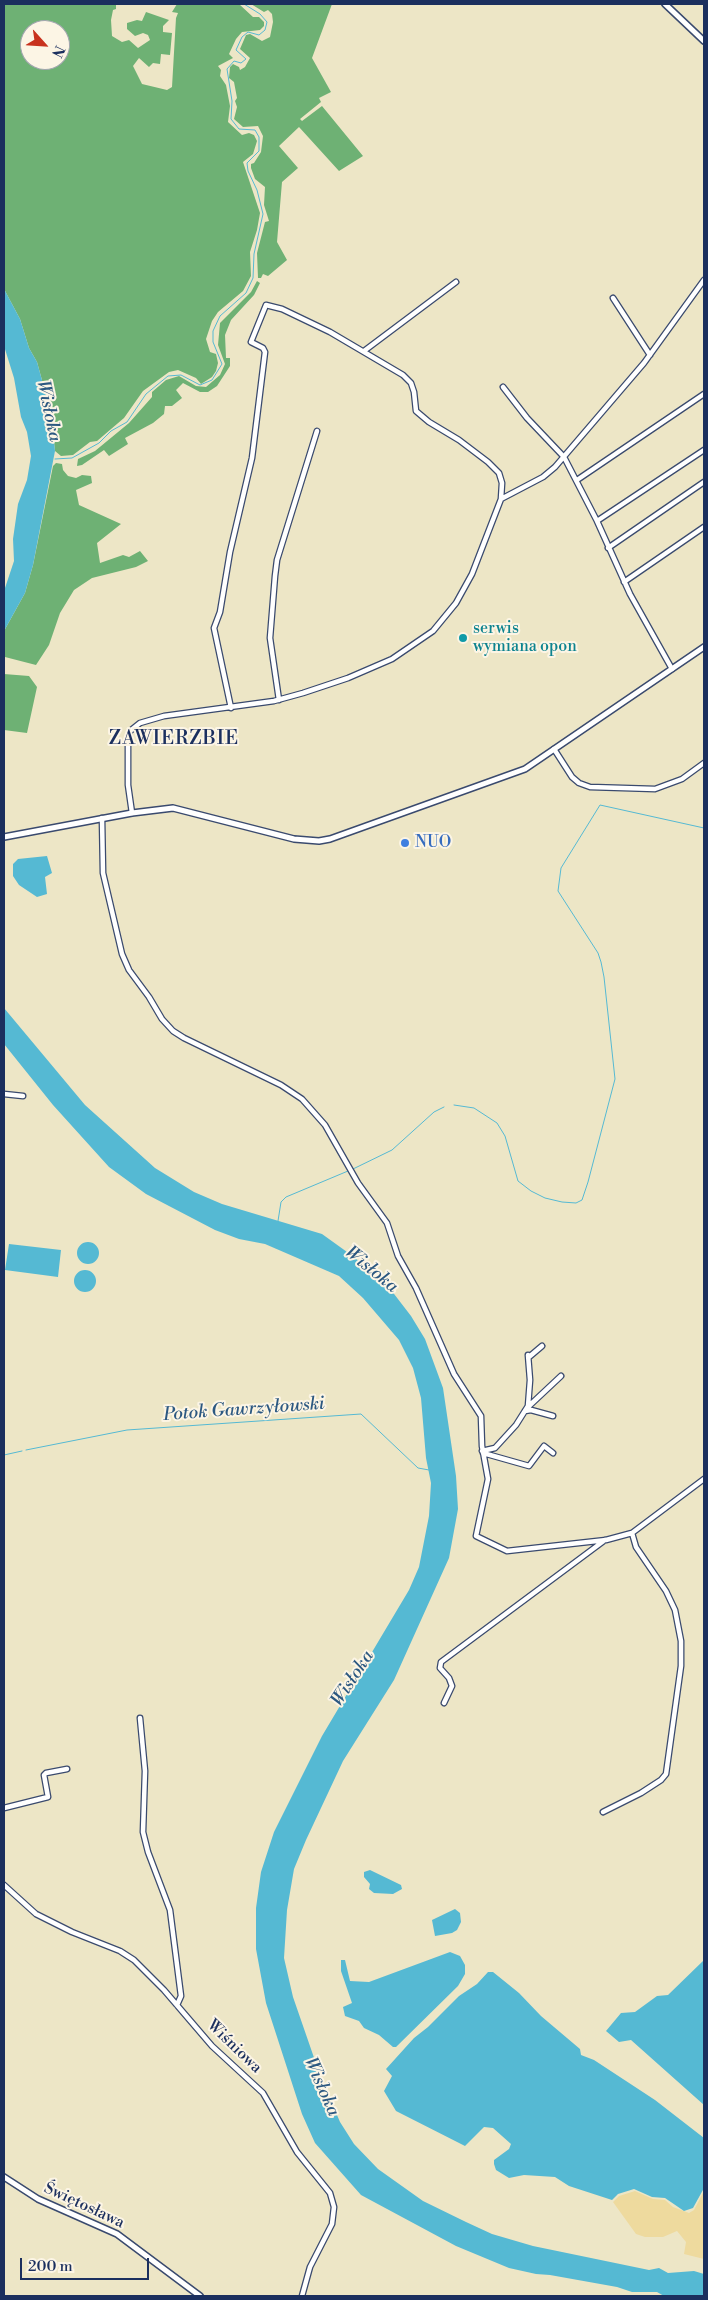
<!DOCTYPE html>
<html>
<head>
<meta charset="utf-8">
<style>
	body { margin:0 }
	#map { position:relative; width:708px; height:2300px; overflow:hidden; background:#ede6c6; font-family:"Libre Bodoni",serif }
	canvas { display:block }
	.frame { position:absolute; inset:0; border:5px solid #1b2f5e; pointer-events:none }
	.north { position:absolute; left:20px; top:20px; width:50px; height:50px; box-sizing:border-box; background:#fcf5e5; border:1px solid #a2a6af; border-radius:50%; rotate:116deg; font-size:14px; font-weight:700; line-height:20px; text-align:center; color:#1b2f5e }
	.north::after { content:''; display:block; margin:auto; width:18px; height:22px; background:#c8321e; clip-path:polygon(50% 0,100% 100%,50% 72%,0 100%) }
	.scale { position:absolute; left:20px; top:2258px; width:129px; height:22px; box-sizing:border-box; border:2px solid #1b2f5e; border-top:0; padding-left:6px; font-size:15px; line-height:18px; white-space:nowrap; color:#1b2f5e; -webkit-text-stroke:4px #fcf5e5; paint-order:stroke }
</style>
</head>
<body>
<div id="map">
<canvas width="708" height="2300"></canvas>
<div class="frame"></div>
<div class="north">N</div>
<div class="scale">200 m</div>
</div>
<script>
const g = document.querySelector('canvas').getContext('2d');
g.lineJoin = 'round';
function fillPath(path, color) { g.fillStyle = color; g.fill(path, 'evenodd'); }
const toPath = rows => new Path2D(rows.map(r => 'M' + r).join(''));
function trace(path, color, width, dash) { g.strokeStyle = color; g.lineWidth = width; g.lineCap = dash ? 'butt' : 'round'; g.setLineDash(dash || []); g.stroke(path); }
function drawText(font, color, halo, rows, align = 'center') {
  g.font = font + ' "Libre Bodoni",serif'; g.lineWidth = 4; g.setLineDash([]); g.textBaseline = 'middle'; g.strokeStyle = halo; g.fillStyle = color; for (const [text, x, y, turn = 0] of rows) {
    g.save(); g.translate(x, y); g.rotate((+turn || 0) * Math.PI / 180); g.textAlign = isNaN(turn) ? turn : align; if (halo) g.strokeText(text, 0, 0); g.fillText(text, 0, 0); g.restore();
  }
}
fillPath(toPath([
	[4,4,116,4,116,9,113,10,111,20,112,36,122,42,129,40,138,48,150,40,148,35,143,33,135,36,127,29,127,23,137,20,142,21,146,12,169,20,163,26,163,32,172,33,170,55,161,54,160,64,153,63,149,67,139,58,133,66,142,84,167,90,172,87,176,18,178,13,172,12,177,4,239,4,253,17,259,17,264,22,264,26,260,30,242,32,236,39,229,54,233,58,218,66,221,70,220,76,226,85,230,106,228,122,242,135,249,133,254,135,257,141,253,154,243,162,260,213,257,230,250,252,251,276,243,291,218,312,212,321,206,339,210,352,216,354,218,363,216,371,212,377,201,384,196,378,178,370,169,372,143,391,124,418,97,441,90,442,73,455,61,456,55,451,51,413,37,362,29,348,20,319,4,289],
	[30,30,60,30,60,60,30,60],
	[251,4,332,4,312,58,331,92,319,98,321,102,300,119,302,121,322,106,363,156,339,171,299,127,279,146,298,168,282,182,277,242,287,260,268,276,263,274,261,278,258,278,257,253,265,222,269,221,264,205,265,187,255,179,251,168,251,164,254,163,261,152,263,136,258,126,243,127,234,119,237,107,235,101,237,98,234,82,229,78,230,67,233,64,239,67,240,70,245,67,250,58,240,49,246,35,250,34,262,41,270,37,273,22,272,14,268,10,264,12],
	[257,281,260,283,254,295,231,320,225,335,226,358,230,358,230,366,217,386,208,392,200,392,183,383,176,390,182,398,172,406,165,406,164,414,153,423,125,438,128,444,109,456,104,450,82,465,77,466,78,459,95,451,129,423,152,397,152,392,166,380,179,376,196,386,206,387,220,375,225,364,218,345,220,323,251,292],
	[56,463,62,464,63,470,68,476,76,478,82,475,91,476,92,483,76,490,79,505,121,524,97,543,100,563,123,555,129,557,140,551,148,561,136,567,92,578,74,590,60,613,49,645,36,665,5,657,4,659,4,631,25,593,33,565,53,466],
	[4,674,29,676,37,687,27,733,4,730]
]), '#6eb174');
fillPath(toPath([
	[635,2191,653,2199,665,2200,673,2207,689,2213,694,2210,704,2191,704,2259,684,2254,686,2242,677,2231,663,2237,645,2237,636,2234,613,2202,619,2196]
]), '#eeda9e');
fillPath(toPath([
	[4,289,20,319,29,348,37,362,51,413,55,451,33,565,25,593,4,631,4,591,14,561,13,539,18,504,27,480,31,456,27,432,21,417,14,378,4,346],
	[47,856,52,873,45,877,47,894,37,897,19,885,13,876,13,864,18,859],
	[4,1008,85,1105,155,1168,194,1192,222,1204,322,1234,354,1257,391,1290,411,1316,425,1339,443,1388,456,1476,458,1509,449,1558,394,1680,343,1761,306,1840,294,1869,287,1910,284,1958,293,1997,320,2075,340,2122,354,2144,378,2169,423,2201,466,2222,492,2234,533,2246,649,2270,659,2268,668,2273,694,2271,704,2274,704,2296,664,2296,657,2292,632,2292,617,2287,550,2275,536,2274,509,2268,456,2246,361,2195,315,2143,302,2114,266,2003,256,1949,256,1908,261,1872,274,1832,322,1736,409,1590,419,1567,429,1516,431,1483,426,1458,421,1398,413,1368,399,1340,363,1298,339,1276,265,1244,239,1239,215,1230,146,1194,109,1167,53,1105,4,1044],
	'77 1253a11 11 0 1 1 22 0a11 11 0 1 1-22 0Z',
	[9,1244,61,1250,58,1277,5,1270],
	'74 1281a11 11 0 1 1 22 0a11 11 0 1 1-22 0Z',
	[370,1870,401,1885,402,1889,393,1894,374,1893,369,1889,370,1884,364,1877,364,1872],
	[455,1909,460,1913,461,1922,457,1930,452,1933,435,1936,432,1920],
	[450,1952,460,1956,465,1965,465,1974,458,1986,396,2047,393,2047,379,2035,364,2028,359,2021,345,2016,343,2007,352,2003,341,1971,341,1960,345,1960,350,1981,369,1982],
	[704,1960,704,2105,631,2040,619,2042,606,2031,621,2013,635,2012,657,1996,668,1995],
	[488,1972,493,1972,519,1993,541,2016,580,2049,581,2055,594,2060,655,2100,704,2138,704,2188,693,2208,684,2211,665,2198,652,2197,634,2189,618,2194,612,2200,569,2186,555,2177,524,2175,509,2178,496,2170,494,2164,494,2160,509,2149,511,2144,493,2128,484,2127,465,2146,396,2111,384,2091,392,2076,386,2069,414,2038,428,2027,459,1996,477,1984]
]), '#55b9d3');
trace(toPath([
	[55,459,72,458,99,443,111,431,127,422,146,394,168,376,181,375,200,385,212,380,222,364,213,342,213,331,220,316,246,293,253,278,254,254,263,214,257,190,248,171,247,163,259,151,259,137,255,130,239,129,231,119,232,101,227,69,234,61,241,63,246,59,236,50,242,37,248,32,259,35,265,30,267,22,260,14,244,4],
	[454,1105,474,1108,497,1123,505,1136,518,1181,531,1191,545,1198,562,1202,576,1203,582,1200,588,1182,615,1079,604,977,601,962,598,953,558,891,561,868,600,805,704,828],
	[353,1169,392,1150,434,1112,444,1107],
	[278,1221,281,1202,286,1197,348,1171],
	[26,1450,127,1430,361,1414,418,1468,429,1470],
	[4,1455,22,1451]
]), '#55b9d3', 1);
const minor = toPath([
	[613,298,650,355],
	[364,351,456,282],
	[503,387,527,418,564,457,597,521,630,594,672,669],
	[577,480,704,394],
	[597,521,704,450],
	[608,548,704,482],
	[624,582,704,527],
	[279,700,270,638,275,576,277,560,317,431],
	[231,708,214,628,220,612,230,552,252,458,265,352,263,348,251,342,266,305,282,309,330,332,403,375,411,383,414,392,416,411,429,422,459,440,488,462,499,473,502,483,501,499],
	[554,749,572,777,579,783,590,787,655,789,682,779,704,763],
	[132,813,128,785,128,739,130,731,140,723,164,716,274,701,303,693,348,678,392,659,433,631,456,603,472,574,501,499,543,477,555,467,644,363,704,280],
	[102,818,103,873,122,954,129,970,149,997,162,1019,173,1031,184,1038,281,1085,302,1099,325,1125,358,1183,387,1223,398,1256,416,1288,454,1374,481,1416,482,1446,488,1479,476,1536,507,1551,606,1540,632,1533,704,1479],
	[4,1094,23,1096],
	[529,1357,542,1346],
	[529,1406,561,1376],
	[525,1411,531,1410,553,1416],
	[482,1451,495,1448,516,1425,528,1406,530,1380,528,1355],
	[483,1453,529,1466,544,1446,553,1453],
	[444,1703,452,1686,449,1678,440,1668,441,1662,605,1540],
	[140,1718,145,1771,143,1832,148,1852,170,1910,181,1996,177,2005],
	[4,1808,48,1797,44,1775,46,1773,67,1769],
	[603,1812,641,1793,661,1780,666,1774,681,1666,681,1641,675,1610,666,1591,636,1547,632,1533],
	[4,1885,36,1914,72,1932,120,1951,134,1960,164,1990,212,2046,263,2093,297,2152,330,2193,334,2207,332,2224,310,2267,302,2296]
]);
const tertiary = toPath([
	[665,4,704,41],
	[4,837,132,813,173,808,294,839,319,841,330,839,525,769,704,647],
	[4,2177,38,2199,117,2234,200,2296]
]);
trace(minor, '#3a4a6e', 7);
trace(tertiary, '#3a4a6e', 8);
trace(minor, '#fff', 4.5);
trace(tertiary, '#fff', 5);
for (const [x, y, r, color] of [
	[463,638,5,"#0f9aa8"],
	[405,843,5,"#3f7fe0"]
]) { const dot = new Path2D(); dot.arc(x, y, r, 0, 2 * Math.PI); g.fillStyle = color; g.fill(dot); trace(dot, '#fcf5e5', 2); }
drawText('16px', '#0d838f', '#fcf5e5', [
	["serwis",473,629],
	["wymiana opon",473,647]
], 'left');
drawText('16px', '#366cbe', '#fcf5e5', [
	["NUO",415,843]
], 'left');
drawText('16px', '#1b2f5e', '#fcf5e5', [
	["Wiśniowa",234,2047,44],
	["Świętosława",84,2206,25]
]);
drawText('italic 18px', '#2c5881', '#fcf5e5', [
	["Wisłoka",48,411,78],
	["Wisłoka",371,1270,39],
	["Potok Gawrzyłowski",244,1410,-4],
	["Wisłoka",353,1679,-57],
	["Wisłoka",321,2087,66]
]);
g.letterSpacing = '1px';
drawText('19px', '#1b2f5e', '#fcf5e5', [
	["ZAWIERZBIE",174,739]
]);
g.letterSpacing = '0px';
</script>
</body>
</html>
